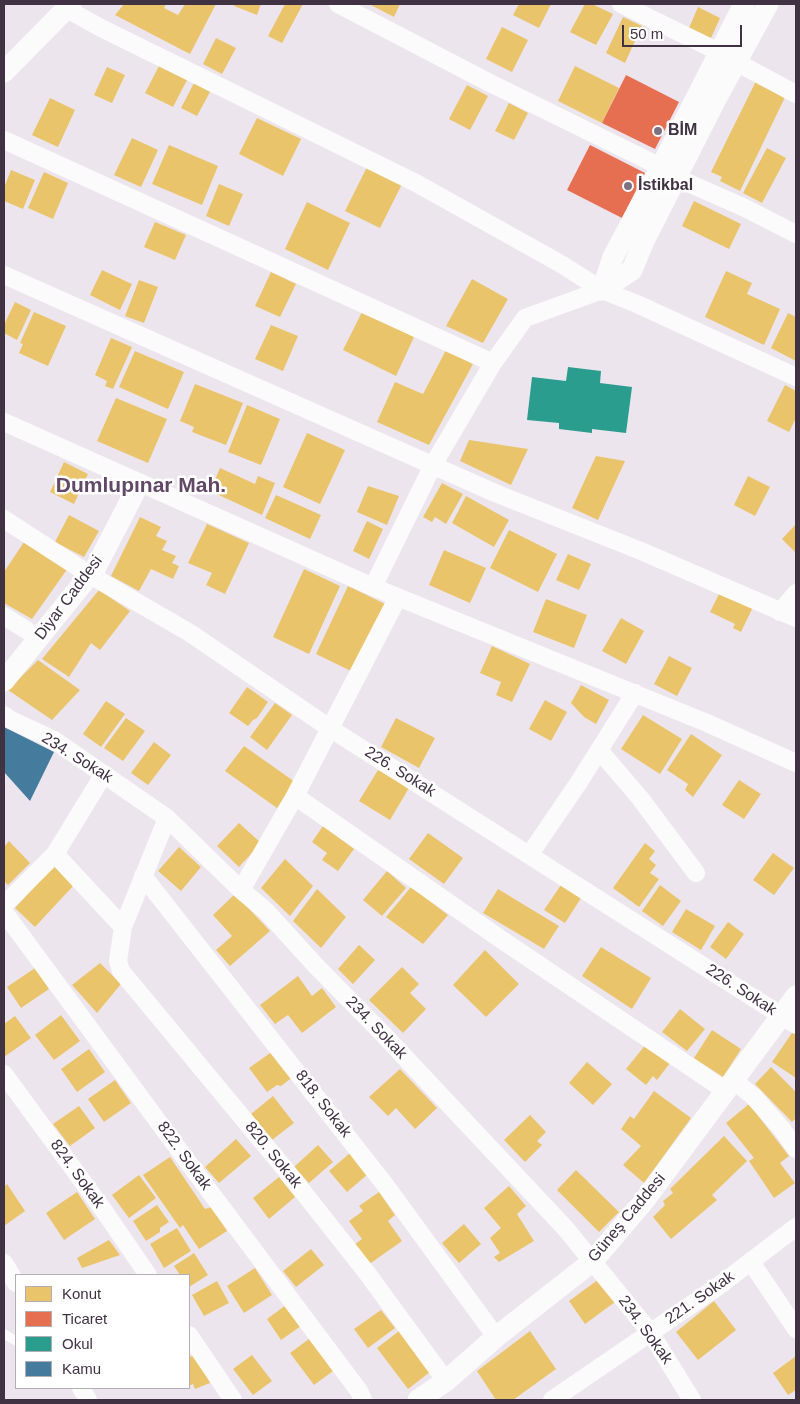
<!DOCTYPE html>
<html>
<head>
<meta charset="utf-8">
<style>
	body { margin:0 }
	#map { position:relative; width:800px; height:1404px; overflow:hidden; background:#ede5ee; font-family:Arial,sans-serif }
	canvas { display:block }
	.frame { position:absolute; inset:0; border:5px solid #403143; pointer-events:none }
	.legend { position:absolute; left:15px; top:1274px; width:175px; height:115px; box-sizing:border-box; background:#fff; border:1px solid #b3adb4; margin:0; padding:6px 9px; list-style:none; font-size:15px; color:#403143 }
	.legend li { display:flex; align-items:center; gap:10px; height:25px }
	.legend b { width:25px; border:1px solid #b3adb4 }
	.scale { position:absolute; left:622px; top:25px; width:120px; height:22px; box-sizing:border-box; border:2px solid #403143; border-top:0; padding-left:6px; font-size:15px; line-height:18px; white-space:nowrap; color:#403143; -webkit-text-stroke:4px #fff; paint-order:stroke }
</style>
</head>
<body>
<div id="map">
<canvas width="800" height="1404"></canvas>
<div class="frame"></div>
<ul class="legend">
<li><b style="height:14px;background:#e9c46a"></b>Konut</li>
<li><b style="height:14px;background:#e76f51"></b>Ticaret</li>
<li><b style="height:14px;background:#2a9d8f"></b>Okul</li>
<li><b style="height:14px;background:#457b9d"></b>Kamu</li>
</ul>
<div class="scale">50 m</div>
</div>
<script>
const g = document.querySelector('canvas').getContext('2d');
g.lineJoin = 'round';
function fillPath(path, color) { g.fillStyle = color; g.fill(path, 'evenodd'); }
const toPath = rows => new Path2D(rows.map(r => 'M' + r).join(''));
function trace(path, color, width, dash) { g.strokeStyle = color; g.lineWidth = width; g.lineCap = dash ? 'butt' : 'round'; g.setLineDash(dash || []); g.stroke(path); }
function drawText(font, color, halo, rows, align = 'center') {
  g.font = font + ' Arial,sans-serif'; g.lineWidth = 5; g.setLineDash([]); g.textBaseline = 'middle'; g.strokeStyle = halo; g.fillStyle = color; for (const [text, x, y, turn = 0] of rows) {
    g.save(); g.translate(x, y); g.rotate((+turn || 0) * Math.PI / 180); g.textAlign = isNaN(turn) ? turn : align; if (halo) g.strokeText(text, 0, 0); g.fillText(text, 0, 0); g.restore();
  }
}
fillPath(toPath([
	[124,4,166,4,164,8,178,15,185,4,216,4,190,54,115,15],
	[235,4,261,4,257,15,234,6],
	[285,4,303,4,282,43,268,36],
	[369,4,400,4,394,17],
	[519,4,551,4,539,28,513,15],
	[585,4,592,4,613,14,596,45,570,32],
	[698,7,720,18,711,38,689,28],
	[623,17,642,26,625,63,606,53],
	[502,27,528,40,512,72,486,59],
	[216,38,236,48,222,74,203,64],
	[159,66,187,80,173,107,145,93],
	[575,66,619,88,602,123,558,101],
	[107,67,125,75,112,103,94,95],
	[757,79,787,93,740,191,720,181,722,177,711,172],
	[194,83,210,92,197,116,181,108],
	[467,85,488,96,470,130,449,119],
	[50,98,75,110,58,147,32,135],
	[509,103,528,113,514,140,495,131],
	[257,118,301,139,283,176,239,154],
	[132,138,158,150,141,187,114,175],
	[169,145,218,166,202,205,152,184],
	[767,148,786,158,762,203,743,193],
	[367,167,402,184,380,228,345,211],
	[11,170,35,180,23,209,4,201,4,188],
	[44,172,68,183,53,219,28,208],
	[219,184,243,194,229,226,206,216],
	[694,201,741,224,729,249,682,226],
	[307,202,350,223,328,270,285,249],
	[155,222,186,235,175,260,144,247],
	[102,270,132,284,120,310,90,295],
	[726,271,752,283,747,294,780,309,764,345,705,317],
	[271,272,296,284,280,317,255,306],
	[472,279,508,299,483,343,446,326],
	[139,280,158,287,144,323,125,316],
	[15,302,31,310,17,340,4,333,4,325],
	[34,312,66,326,48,366,19,353,23,344,20,343],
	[362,312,414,337,396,376,343,350],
	[788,313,796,317,796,361,771,348],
	[271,325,298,336,283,371,255,359],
	[111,338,132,347,113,389,105,386,107,381,95,375],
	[446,350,473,364,429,445,377,422,395,382,423,394],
	[135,351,184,372,168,409,119,387],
	[195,384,243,403,226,445,192,432,194,427,180,421],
	[785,385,796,391,796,418,789,432,767,421],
	[116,398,167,419,148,463,97,441],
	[247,405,280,419,261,465,228,452],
	[307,433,345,450,320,504,283,487],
	[469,440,528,449,511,485,460,461],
	[596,456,625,461,598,520,572,508],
	[64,462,88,474,74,504,50,492],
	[220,468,255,484,258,476,275,483,262,515,210,491],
	[748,476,770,487,755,516,734,505],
	[442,483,463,494,446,524,435,517,432,522,423,517],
	[368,486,399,496,387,525,357,512],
	[276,495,321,515,310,539,265,518],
	[466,496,509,520,494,547,452,523],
	[69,515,99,531,84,557,55,542],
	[140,517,161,527,156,536,167,541,162,550,176,556,172,563,179,566,173,579,151,569,139,591,111,576],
	[367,521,383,529,369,559,353,551],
	[207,524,249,543,225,594,206,585,212,573,188,563],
	[796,524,796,553,782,539],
	[509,530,557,554,538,592,490,568],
	[24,542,68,568,32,619,4,603,4,572],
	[444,550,486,568,470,603,429,585],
	[568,554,591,564,579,590,556,580],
	[304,569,340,586,309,654,273,637],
	[348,586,385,604,353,672,316,654],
	[99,590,130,611,100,650,91,643,69,677,42,659],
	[720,592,753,607,741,632,733,628,735,624,710,612],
	[546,599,587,615,574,648,533,632],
	[621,618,644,631,626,664,602,651],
	[492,646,530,664,512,702,496,695,501,682,480,673],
	[669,656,692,668,677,696,654,684],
	[38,660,80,690,52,720,8,690],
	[581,685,609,700,596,724,584,717,571,703],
	[247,687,268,702,257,718,253,720,248,726,229,713],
	[545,700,567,712,551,741,529,729],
	[106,701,125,714,101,747,83,734],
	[275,703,292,715,267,750,250,737],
	[643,715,682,739,660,774,621,749],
	[126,718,145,731,123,761,104,748],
	[396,718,435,738,419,768,381,747],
	[691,734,722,755,693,797,685,790,688,784,667,770],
	[154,742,171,755,148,785,131,773],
	[244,746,295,782,277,808,225,771],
	[378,770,409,788,390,820,359,801],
	[739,780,761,794,744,819,722,805],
	[239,823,261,843,239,867,217,846],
	[323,826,354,849,338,871,322,860,327,853,312,842],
	[428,833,463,858,444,884,409,859],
	[9,841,30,863,8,885,4,881,4,847],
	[645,843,655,851,649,859,656,865,650,873,659,879,639,907,613,888],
	[179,847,201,867,181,891,158,871],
	[773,853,794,868,774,895,753,880],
	[285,859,313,886,290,916,261,888],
	[54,866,74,885,35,927,15,908],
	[387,871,406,888,382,916,363,900],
	[563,882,583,895,565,923,544,910],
	[660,885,681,901,663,926,642,911],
	[411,887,448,915,423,944,386,917],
	[317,889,346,917,321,948,293,921],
	[498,889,559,926,544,949,483,913],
	[235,894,270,931,230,966,216,950,232,936,213,915],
	[686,909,715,926,701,950,672,932],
	[728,922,744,934,726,959,710,947],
	[359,945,375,960,353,984,338,969],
	[601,947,651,978,632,1009,582,976],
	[485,950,519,984,486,1017,453,985],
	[100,963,121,984,97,1013,72,985],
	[402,967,419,984,410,993,426,1009,403,1033,369,1000],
	[35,968,49,989,21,1008,7,987],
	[298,976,312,996,322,988,336,1007,302,1033,288,1015,275,1024,260,1005],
	[680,1009,705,1029,687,1051,662,1032],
	[61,1015,80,1041,54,1060,35,1035],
	[15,1016,31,1038,4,1057,4,1024],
	[712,1030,741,1049,723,1077,694,1058],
	[794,1030,796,1032,796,1078,772,1062],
	[647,1043,670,1063,657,1080,653,1076,646,1085,626,1069],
	[89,1049,105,1072,77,1092,61,1069],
	[273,1051,294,1076,281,1086,277,1085,267,1092,249,1068],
	[587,1062,612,1084,593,1105,569,1083],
	[771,1067,796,1092,796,1118,792,1122,755,1084],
	[400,1069,437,1108,415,1129,396,1108,388,1116,369,1097],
	[115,1080,131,1103,104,1122,88,1099],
	[654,1091,691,1118,644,1183,623,1165,641,1146,621,1129,630,1116,634,1119],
	[273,1096,294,1123,272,1140,251,1114],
	[749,1104,789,1156,780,1163,795,1183,774,1198,749,1161,754,1158,726,1123],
	[79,1106,95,1128,70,1146,53,1124],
	[530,1115,546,1132,537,1141,542,1145,525,1162,504,1140],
	[724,1136,747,1161,712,1195,717,1200,671,1239,653,1217,665,1205,663,1201,673,1193,670,1189],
	[236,1139,251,1156,219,1183,205,1167],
	[318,1145,333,1162,309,1183,294,1167],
	[350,1153,368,1174,347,1192,329,1171],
	[170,1157,205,1209,211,1207,227,1231,199,1249,183,1225,180,1228,143,1175],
	[576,1170,619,1212,599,1232,557,1190],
	[139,1175,156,1198,129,1218,112,1195],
	[279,1177,295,1197,269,1219,253,1198],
	[7,1184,25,1211,4,1226,4,1187],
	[509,1186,526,1206,517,1214,534,1241,499,1262,494,1257,500,1253,490,1238,501,1228,484,1208],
	[77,1192,95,1219,64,1240,46,1213],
	[379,1192,395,1215,388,1221,402,1241,368,1265,354,1245,362,1239,349,1221,363,1211,359,1206],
	[157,1205,169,1222,160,1228,160,1232,146,1241,133,1221],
	[464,1224,481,1244,459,1263,442,1243],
	[177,1228,191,1251,164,1268,150,1244],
	[109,1240,120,1255,82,1268,77,1258],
	[311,1249,324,1265,296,1287,283,1271],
	[194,1253,208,1275,189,1287,189,1275,180,1275,174,1266],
	[255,1268,272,1295,244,1313,227,1286],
	[599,1279,615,1302,585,1324,569,1301],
	[217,1281,229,1303,204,1316,192,1295],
	[714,1301,736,1330,698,1360,676,1332],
	[286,1305,301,1326,281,1340,267,1319],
	[381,1310,395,1328,368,1348,354,1329],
	[399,1331,430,1372,408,1389,377,1348],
	[530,1331,556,1369,513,1400,496,1400,477,1371],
	[309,1339,333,1371,314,1385,290,1353],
	[196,1355,204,1367,210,1383,195,1389,193,1384,189,1386,189,1357],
	[252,1355,272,1381,253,1395,233,1369],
	[796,1356,796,1390,788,1395,773,1373]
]), '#e9c46a');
fillPath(toPath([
	[626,75,679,102,655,149,602,123],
	[590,145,645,173,622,218,567,190]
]), '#e76f51');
fillPath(toPath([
	[568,367,601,371,600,383,632,387,626,433,592,429,592,433,559,429,559,423,527,420,532,377,566,381]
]), '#2a9d8f');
fillPath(toPath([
	[4,727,54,752,30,801,4,772]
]), '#457b9d');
trace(toPath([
	[4,1334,16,1341]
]), '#fcfbfc', 9);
trace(toPath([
	[338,4,488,82,661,167],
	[621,4,719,52],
	[67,9,99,27,416,183,561,264,602,290,637,304,796,377],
	[736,62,796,94],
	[4,140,493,363],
	[677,178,745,208,796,234],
	[4,275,495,493,641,551,796,618],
	[4,422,373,587,707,723,796,763],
	[4,519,90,575,190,633,331,729,796,1025],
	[373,587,433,465,493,363,525,318,602,290],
	[780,612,796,593],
	[4,616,39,638],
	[4,715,11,720,54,740,167,818,241,890,266,911,317,967,382,1033,566,1229,650,1332,692,1400],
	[599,750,640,798,696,873],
	[295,796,502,940,726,1091],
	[55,854,123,927,118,961,121,971,285,1169,367,1273,446,1381],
	[530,854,579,782,635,693],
	[143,876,386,1186,496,1337],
	[241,890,295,796,398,597],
	[4,905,55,854,104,774],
	[4,912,193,1169,359,1391,363,1400],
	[123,927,167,818],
	[4,1074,102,1208,148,1275],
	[734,1081,753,1096,782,1129,796,1149],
	[751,1262,796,1329],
	[4,1263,16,1283],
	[189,1335,233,1400],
	[81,1388,88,1400],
	[552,1400,720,1285,796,1227]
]), '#fcfbfc', 18);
trace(toPath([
	[4,72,71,4],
	[602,290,632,270,644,241,716,99,768,4],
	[602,290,613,257,661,167,744,4],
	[4,681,96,567,139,484],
	[418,1400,446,1381,496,1337,593,1261,644,1201,796,996]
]), '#fcfbfc', 21);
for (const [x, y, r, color] of [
	[658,131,5,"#7d707f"],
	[628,186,5,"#7d707f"]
]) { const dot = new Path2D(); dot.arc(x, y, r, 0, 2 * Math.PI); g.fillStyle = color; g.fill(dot); trace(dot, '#fff', 2); }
drawText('bold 16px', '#403143', '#fff', [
	["BİM",668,131],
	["İstikbal",638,186]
], 'left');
drawText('16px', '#403143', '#fff', [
	["Diyar Caddesi",69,598,-53],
	["234. Sokak",77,758,32],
	["226. Sokak",400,772,32],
	["226. Sokak",741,990,33],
	["234. Sokak",376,1028,46],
	["818. Sokak",323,1104,52],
	["820. Sokak",273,1155,51],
	["822. Sokak",184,1156,54],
	["824. Sokak",77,1174,54],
	["Güneş Caddesi",627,1218,-50],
	["221. Sokak",700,1298,-35],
	["234. Sokak",645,1330,54]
]);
drawText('bold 21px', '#614867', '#fff', [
	["Dumlupınar Mah.",141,486]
]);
</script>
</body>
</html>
